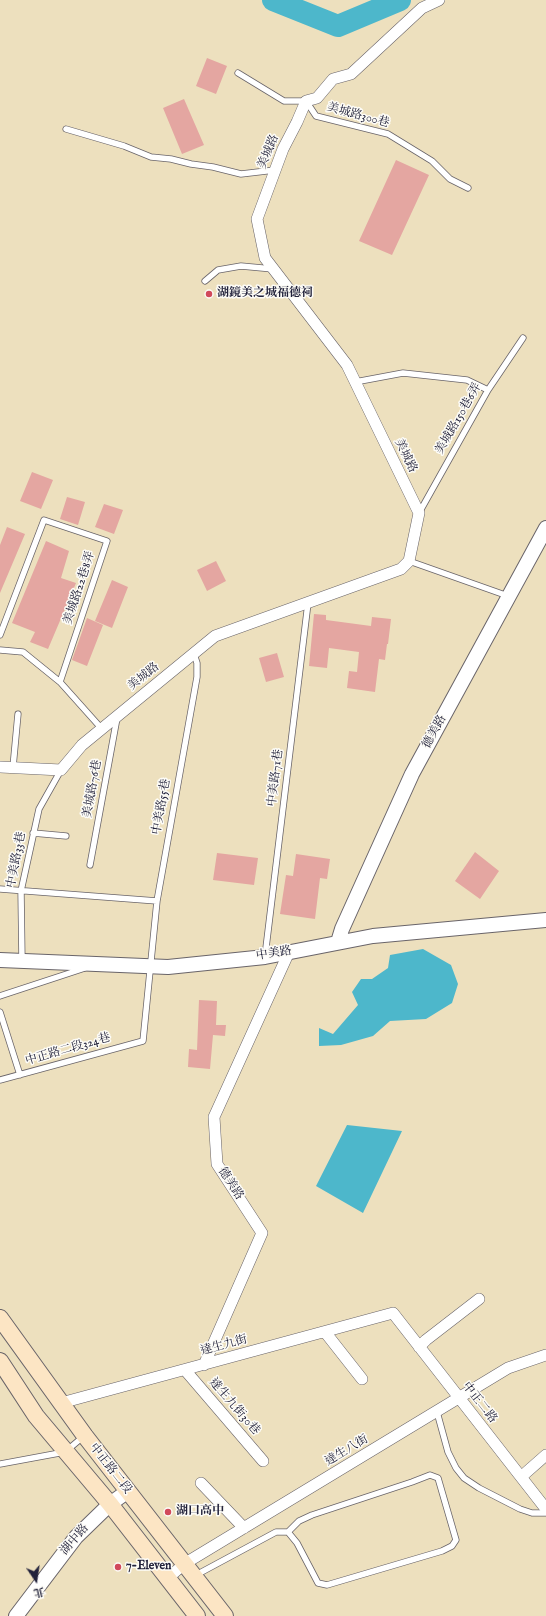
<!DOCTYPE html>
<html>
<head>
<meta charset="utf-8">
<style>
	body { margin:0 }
	#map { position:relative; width:546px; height:1616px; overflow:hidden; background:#ede0be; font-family:"IM FELL English","Noto Serif TC",serif }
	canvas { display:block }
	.north { position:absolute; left:16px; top:1560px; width:40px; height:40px; -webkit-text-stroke:3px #fdfcf7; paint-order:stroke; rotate:167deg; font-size:11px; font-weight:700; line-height:16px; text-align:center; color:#22223b }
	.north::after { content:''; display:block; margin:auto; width:14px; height:18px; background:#22223b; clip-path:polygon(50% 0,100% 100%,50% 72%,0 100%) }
</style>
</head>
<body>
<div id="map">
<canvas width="546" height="1616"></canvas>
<div class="north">北</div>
</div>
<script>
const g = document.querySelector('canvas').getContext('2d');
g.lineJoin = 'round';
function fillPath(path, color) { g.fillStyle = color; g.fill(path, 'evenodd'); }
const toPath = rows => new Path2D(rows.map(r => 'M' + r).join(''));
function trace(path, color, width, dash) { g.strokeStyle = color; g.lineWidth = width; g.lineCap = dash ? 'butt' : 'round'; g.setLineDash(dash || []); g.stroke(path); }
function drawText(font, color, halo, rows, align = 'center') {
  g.font = font + ' "IM FELL English","Noto Serif TC",serif'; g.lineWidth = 3; g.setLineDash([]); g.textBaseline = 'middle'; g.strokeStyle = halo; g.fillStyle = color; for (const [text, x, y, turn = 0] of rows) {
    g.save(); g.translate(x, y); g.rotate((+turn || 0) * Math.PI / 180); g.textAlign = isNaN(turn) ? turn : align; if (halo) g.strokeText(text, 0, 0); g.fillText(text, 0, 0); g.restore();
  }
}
fillPath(toPath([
	[423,949,451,965,458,984,452,1003,426,1019,390,1021,373,1036,341,1045,319,1046,319,1028,333,1034,358,1005,352,992,361,979,372,979,388,968,390,955],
	[347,1125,402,1131,363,1213,316,1186]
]), '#4db7cb');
trace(toPath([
	[273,0,338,26,400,0]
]), '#4db7cb', 22);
fillPath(toPath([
	[207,58,227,66,216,94,196,86],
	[184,99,204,145,182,154,163,108],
	[396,160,429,175,392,255,359,241],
	[32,472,53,480,41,509,20,501],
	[67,497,85,502,78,525,60,519],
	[104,504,123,510,114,534,95,527],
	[7,527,25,534,0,593,0,545],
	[46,541,69,551,61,578,76,583,48,649,30,642,35,632,12,623],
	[216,561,226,581,207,591,197,570],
	[112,580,128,587,112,628,95,621],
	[314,614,326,615,326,620,371,626,372,617,391,619,388,644,387,644,385,660,379,659,375,692,347,688,349,671,357,672,359,652,329,648,327,668,309,666],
	[87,618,103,625,87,666,72,660],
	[277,653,284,677,266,682,259,658],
	[475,852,499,871,480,899,455,881],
	[217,853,258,858,254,885,213,880],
	[296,854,330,859,327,879,320,878,315,919,280,914,286,875,293,876],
	[199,1000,217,1001,216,1025,226,1025,225,1036,213,1035,210,1069,188,1067,189,1049,197,1050]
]), '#e4a6a1');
const service = toPath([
	[238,73,284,101,306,101,316,116,388,134,432,161,450,179,468,188],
	[66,129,124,146,151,157,171,159,191,164,213,167,241,174,275,170],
	[205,281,218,270,241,266,273,269],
	[355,382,403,373,467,380,488,390],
	[419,513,488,390,523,338],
	[409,561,508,596],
	[0,635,44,520,107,541,60,682],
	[0,650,23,652,60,682,102,729],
	[13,767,18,714],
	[33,833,66,836],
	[90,865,117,718],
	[0,889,157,901],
	[265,956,308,603],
	[22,961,21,891,39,809,61,770],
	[0,996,85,968],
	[0,1012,20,1075],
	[0,1080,143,1041,157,901,197,677,197,663,194,654],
	[437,1412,448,1452,456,1468,464,1478,479,1488,520,1509,532,1513,546,1513],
	[0,1464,65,1452,84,1436],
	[196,1575,276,1532,288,1532,297,1543,318,1583,327,1585,442,1551,452,1546,456,1540,438,1478,430,1475,412,1482,312,1515,299,1521,288,1532]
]);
const minor = toPath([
	[0,767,61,770,82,745,215,636,401,569,409,561,419,513,347,365,265,258,257,219,283,149,297,122,306,101,317,98,333,79,351,74,422,8,439,0],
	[325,1332,362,1379],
	[419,1347,426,1340,479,1299],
	[204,1365,262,1233,217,1164,214,1117,289,952],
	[185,1370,263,1461],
	[61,1403,393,1313,546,1509],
	[521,1477,546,1455],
	[201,1483,244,1528],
	[167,1579,184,1564,508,1368,546,1355]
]);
const tertiary = toPath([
	[338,942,342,929,412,774,546,528],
	[0,960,168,967,265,957,373,936,546,920],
	[16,1616,76,1537,110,1504,128,1491]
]);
const secondary = toPath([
	[0,1318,85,1436,225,1616],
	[0,1361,36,1416,110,1504,197,1616]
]);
trace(service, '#696469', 7);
trace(minor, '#696469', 12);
trace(tertiary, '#696469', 16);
trace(secondary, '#696469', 18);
trace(service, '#fff', 5.5);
trace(minor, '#fff', 11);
trace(tertiary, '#fff', 14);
trace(secondary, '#fce5c4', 16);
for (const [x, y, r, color] of [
	[209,294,4,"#d1495b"],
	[168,1512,4,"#d1495b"],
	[118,1567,4,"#d1495b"]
]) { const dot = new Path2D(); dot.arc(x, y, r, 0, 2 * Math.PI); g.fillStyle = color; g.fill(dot); trace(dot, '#fdfcf7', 1.5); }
drawText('12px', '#22223b', '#fdfcf7', [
	["美城路300巷",358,116,15],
	["美城路",269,152,-67],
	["美城路150巷6弄",459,419,-60],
	["美城路",405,456,64],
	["美城路22巷8弄",80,588,-72],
	["美城路",144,677,-39],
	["德美路",435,732,-61],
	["中美路71巷",276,778,-83],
	["美城路76巷",93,789,-80],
	["中美路55巷",162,807,-80],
	["中美路33巷",17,860,-79],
	["中美路",274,954,-9],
	["中正路二段324巷",68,1050,-16],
	["德美路",230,1184,57],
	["達生九街",224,1346,-15],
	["中正二路",479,1403,52],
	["達生九街30巷",234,1407,49],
	["達生八街",347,1451,-31],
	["中正路二段",110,1469,52],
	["湖中路",75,1540,-49]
]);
drawText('bold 12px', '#22223b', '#fdfcf7', [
	["湖鏡美之城福德祠",217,294],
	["湖口高中",176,1512],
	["7-Eleven",126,1567]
], 'left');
</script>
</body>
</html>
